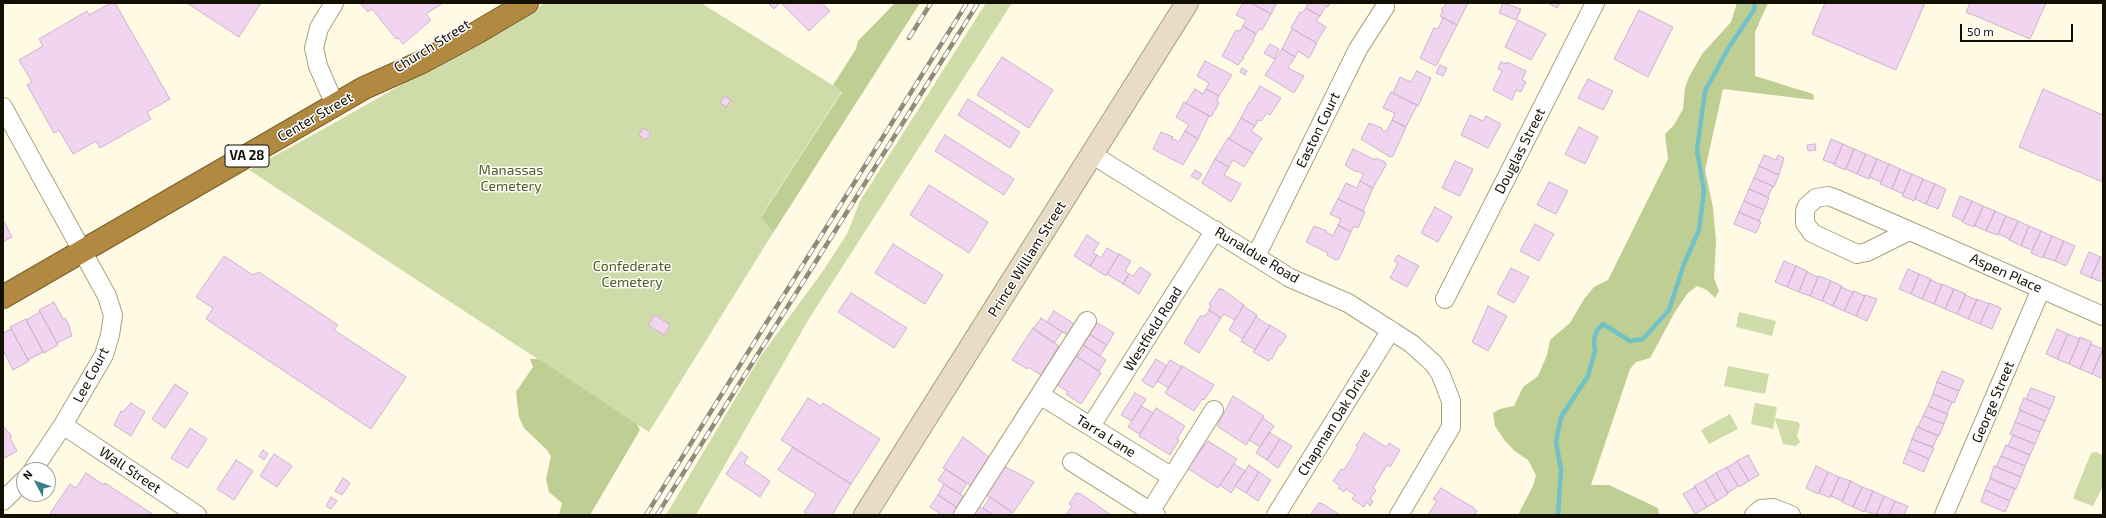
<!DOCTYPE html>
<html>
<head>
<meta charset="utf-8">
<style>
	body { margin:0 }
	#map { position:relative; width:2106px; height:518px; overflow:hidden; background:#fffae4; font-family:"Exo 2",sans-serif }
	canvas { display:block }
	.frame { position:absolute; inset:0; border:4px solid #120f03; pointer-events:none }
	.north { position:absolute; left:16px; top:462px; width:40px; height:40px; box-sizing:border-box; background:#fff; border:1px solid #a09f9a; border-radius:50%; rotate:311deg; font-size:11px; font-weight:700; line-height:16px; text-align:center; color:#120f03 }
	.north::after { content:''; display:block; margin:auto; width:14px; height:18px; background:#397f8a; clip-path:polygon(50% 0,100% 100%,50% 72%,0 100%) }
	.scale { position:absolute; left:1960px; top:24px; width:113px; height:18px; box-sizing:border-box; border:2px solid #120f03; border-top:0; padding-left:5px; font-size:12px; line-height:14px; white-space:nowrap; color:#120f03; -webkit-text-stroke:3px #fff; paint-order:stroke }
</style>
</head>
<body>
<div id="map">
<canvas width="2106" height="518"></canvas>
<div class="frame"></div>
<div class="north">N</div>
<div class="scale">50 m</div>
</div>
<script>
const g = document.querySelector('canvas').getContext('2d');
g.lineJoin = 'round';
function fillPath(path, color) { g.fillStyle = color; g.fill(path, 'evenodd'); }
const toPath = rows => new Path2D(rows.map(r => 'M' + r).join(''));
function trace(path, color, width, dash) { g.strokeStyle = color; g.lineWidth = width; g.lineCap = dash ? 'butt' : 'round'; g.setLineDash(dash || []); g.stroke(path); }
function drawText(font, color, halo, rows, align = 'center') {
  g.font = font + ' "Exo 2",sans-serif'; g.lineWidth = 3; g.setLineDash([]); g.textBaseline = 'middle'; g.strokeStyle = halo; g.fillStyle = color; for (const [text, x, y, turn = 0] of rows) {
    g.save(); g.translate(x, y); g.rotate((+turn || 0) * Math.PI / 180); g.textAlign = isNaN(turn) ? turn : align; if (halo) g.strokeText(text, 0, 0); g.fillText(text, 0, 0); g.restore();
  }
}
fillPath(toPath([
	[545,3,701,3,842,91,761,216,773,233,649,432,249,170,329,126],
	[986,3,1012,3,810,317,696,515,666,515,760,357,823,271,847,234,860,201],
	[1739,312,1776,321,1772,336,1736,327],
	[1728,366,1769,374,1765,394,1724,386],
	[1755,403,1777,407,1775,418,1798,422,1800,425,1797,436,1800,442,1796,446,1783,444,1775,419,1773,429,1751,424],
	[1730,414,1738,429,1709,444,1701,430],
	[2096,452,2103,455,2103,486,2093,506,2074,499,2074,495,2091,453]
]), '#cfdca9');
fillPath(toPath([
	[895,3,920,3,773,233,761,217,842,92,833,85,856,49,858,41],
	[1737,3,1768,3,1755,32,1755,76,1813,94,1814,100,1723,89,1705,170,1713,208,1716,241,1714,278,1719,291,1715,298,1707,290,1697,286,1687,294,1675,312,1650,358,1636,362,1630,369,1591,485,1609,485,1658,508,1659,515,1518,515,1533,486,1536,475,1528,460,1516,452,1505,441,1495,426,1493,413,1500,409,1514,406,1523,387,1538,376,1547,355,1550,340,1570,323,1584,299,1594,287,1608,280,1668,159,1665,134,1674,125,1683,109,1685,88,1689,77,1702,54,1731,22],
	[530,359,539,359,637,424,640,430,590,515,559,515,562,503,549,492,546,479,551,456,547,450,524,428,519,417,516,392,533,367]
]), '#bfce92');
trace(toPath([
	[1558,515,1561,470,1556,442,1561,417,1588,376,1595,351,1594,340,1596,332,1600,327,1603,324,1630,341,1643,339,1669,310,1684,264,1699,230,1701,215,1704,191,1697,150,1705,91,1729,47,1754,10,1755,3]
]), '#70c2c6', 4.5);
const building = toPath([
	[111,3,115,3,170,99,147,112,151,119,100,148,96,141,73,154,59,130,54,133,27,85,32,82,19,60,43,46,39,39,87,11,89,15,111,3],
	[187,3,261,3,239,37,187,3],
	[360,3,443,3,426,14,431,20,403,44,398,38,396,39,372,9,368,12,360,3],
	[768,3,780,3,774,9,768,3],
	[781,3,822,3,830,11,809,31,781,3],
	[1243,3,1251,3,1271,14,1262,30,1259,29,1256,34,1243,26,1246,20,1236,15,1243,3],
	[1251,3,1277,3,1271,14,1251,3],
	[1308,3,1330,3,1328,7,1326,6,1320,16,1306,8,1308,3],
	[1447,3,1468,3,1457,25,1440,16,1443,11,1441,10,1447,3],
	[1503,3,1521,9,1516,20,1499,13,1503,3],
	[1548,3,1560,3,1557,8,1548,3],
	[1825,3,1925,3,1896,70,1812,34,1825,3],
	[1970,3,2046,3,2030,39,1966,12,1970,3],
	[1306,8,1320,16,1316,21,1326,27,1316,43,1291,28,1300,12,1302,13,1306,8],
	[1639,10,1673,27,1648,77,1614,59,1639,10],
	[1443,18,1457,25,1436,66,1420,58,1434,28,1438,29,1443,18],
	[1518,20,1546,34,1531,60,1505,47,1518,20],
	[1243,26,1256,34,1253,40,1254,40,1243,57,1244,58,1238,65,1222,56,1236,30,1240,31,1243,26],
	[1292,29,1317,43,1309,58,1298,51,1295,57,1282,49,1292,29],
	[1270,44,1279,49,1274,59,1264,53,1270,44],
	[1282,49,1295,57,1288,68,1304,76,1294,93,1265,75,1282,49],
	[1002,57,1053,90,1029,128,977,95,1002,57],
	[1205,61,1232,75,1219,96,1206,89,1209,83,1197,76,1205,61],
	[1501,62,1506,64,1507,62,1526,71,1522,80,1526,82,1521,92,1516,90,1512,100,1493,90,1502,71,1498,69,1501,62],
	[1440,65,1447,68,1443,76,1436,73,1440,65],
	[1242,68,1247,71,1245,75,1240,72,1242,68],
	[1417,71,1431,78,1418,106,1393,93,1400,77,1411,82,1417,71],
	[1588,79,1613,91,1603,110,1578,98,1588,79],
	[1260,86,1281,98,1270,115,1267,113,1261,121,1258,120,1255,126,1241,118,1249,102,1250,103,1260,86],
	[1195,89,1203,94,1206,89,1219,96,1217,101,1219,103,1211,117,1186,103,1195,89],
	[2043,89,2103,115,2103,182,2019,147,2043,89],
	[1391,92,1417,105,1406,127,1392,120,1395,113,1383,108,1391,92],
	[724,96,731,100,726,107,720,103,724,96],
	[968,99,1020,132,1010,148,958,115,968,99],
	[1184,102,1209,116,1198,139,1185,131,1189,125,1176,117,1184,102],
	[1470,115,1483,121,1486,116,1501,124,1488,148,1461,135,1470,115],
	[1241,118,1255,126,1251,131,1262,138,1253,153,1229,139,1241,118],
	[1392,120,1406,127,1393,156,1390,157,1361,139,1369,123,1382,128,1382,130,1386,132,1392,120],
	[1579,127,1598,137,1585,164,1565,154,1579,127],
	[643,128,651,133,646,140,639,135,643,128],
	[1185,131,1198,139,1183,165,1153,149,1161,132,1173,137,1171,138,1179,142,1185,131],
	[945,135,1014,179,1004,195,935,151,945,135],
	[1228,138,1253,153,1244,167,1233,160,1229,167,1215,159,1228,138],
	[1831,139,1843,144,1834,164,1823,160,1831,139],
	[1815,144,1816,150,1808,151,1807,145,1815,144],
	[1843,144,1854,149,1845,170,1834,165,1843,144],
	[1353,149,1375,160,1376,158,1385,162,1386,165,1373,188,1360,181,1364,174,1357,171,1356,172,1345,165,1353,149],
	[1854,149,1866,154,1857,174,1846,169,1854,149],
	[1866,154,1877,159,1869,179,1857,174,1866,154],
	[1764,155,1776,160,1778,155,1784,158,1779,175,1759,166,1764,155],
	[1215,159,1229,167,1224,175,1241,184,1231,202,1202,183,1215,159],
	[1877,159,1889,164,1881,182,1869,177,1877,159],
	[1455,161,1473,169,1460,196,1442,188,1455,161],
	[1889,164,1900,169,1892,189,1880,184,1889,164],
	[1759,166,1779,175,1774,187,1754,178,1759,166],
	[1900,169,1912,174,1903,194,1892,189,1900,169],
	[1195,170,1202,174,1198,180,1191,176,1195,170],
	[1912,174,1923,179,1914,201,1902,196,1912,174],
	[1754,178,1773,186,1768,197,1749,189,1754,178],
	[1923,179,1935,184,1926,204,1915,199,1923,179],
	[1360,181,1373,188,1363,211,1338,199,1346,183,1357,188,1360,181],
	[1549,182,1568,191,1556,214,1537,205,1549,182],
	[1935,184,1946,189,1938,209,1926,204,1935,184],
	[929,185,988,222,969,253,910,215,929,185],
	[1749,189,1769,198,1764,210,1744,201,1749,189],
	[1960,196,1972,201,1963,221,1952,216,1960,196],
	[1338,199,1365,212,1358,228,1354,226,1351,232,1338,225,1341,219,1330,214,1338,199],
	[1744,201,1764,210,1759,221,1739,212,1744,201],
	[1972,201,1983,206,1974,227,1962,222,1972,201],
	[1983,206,1995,211,1986,231,1975,226,1983,206],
	[1435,207,1452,217,1438,242,1421,233,1435,207],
	[1995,211,2006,216,1998,235,1986,231,1995,211],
	[1739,212,1761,222,1756,233,1734,224,1739,212],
	[2006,216,2018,221,2010,239,1998,234,2006,216],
	[3,220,12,237,3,242,3,220],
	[2018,221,2029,226,2021,246,2009,240,2018,221],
	[1535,224,1554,234,1539,261,1520,251,1535,224],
	[1338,225,1351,232,1339,259,1336,260,1327,255,1328,253,1306,242,1314,226,1327,231,1326,232,1333,236,1338,225],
	[2029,226,2041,231,2032,250,2021,246,2029,226],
	[2041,231,2052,236,2043,258,2031,253,2041,231],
	[1087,235,1099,243,1093,253,1097,255,1090,266,1074,256,1087,235],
	[2052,236,2064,241,2055,261,2043,257,2052,236],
	[2064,241,2075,246,2066,266,2055,261,2064,241],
	[893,244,943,275,925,304,875,273,893,244],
	[1107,248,1119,255,1106,276,1090,266,1097,255,1101,258,1107,248],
	[2089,252,2100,257,2091,278,2080,273,2089,252],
	[1119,254,1131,261,1125,271,1129,274,1123,284,1107,274,1119,254],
	[1398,255,1419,266,1407,287,1390,278,1398,263,1394,261,1398,255],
	[224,256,253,275,259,272,338,325,334,330,406,377,371,429,206,319,213,308,196,297,224,256],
	[2100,257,2103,258,2103,282,2091,278,2100,257],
	[1784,261,1796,266,1787,287,1775,282,1784,261],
	[1796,266,1807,271,1799,292,1787,287,1796,266],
	[1140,267,1151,274,1139,294,1123,284,1129,274,1133,276,1140,267],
	[1511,268,1529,277,1514,303,1497,294,1511,268],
	[1908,269,1919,274,1911,294,1899,289,1908,269],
	[1807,272,1818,277,1810,296,1799,292,1807,272],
	[1919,274,1931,279,1922,299,1911,294,1919,274],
	[1819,276,1831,281,1822,301,1810,296,1819,276],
	[1931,280,1942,285,1934,304,1922,299,1931,280],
	[1831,281,1842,286,1833,306,1822,301,1831,281],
	[1942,284,1954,289,1945,309,1934,304,1942,284],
	[1841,287,1853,292,1844,311,1833,306,1841,287],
	[1219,289,1222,289,1244,305,1235,320,1224,314,1221,318,1209,310,1211,306,1209,304,1219,289],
	[1954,289,1966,294,1957,314,1945,309,1954,289],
	[1854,291,1865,296,1856,316,1844,311,1854,291],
	[851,293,907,328,894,348,838,312,851,293],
	[1865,295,1877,299,1867,321,1856,316,1865,295],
	[1965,295,1977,300,1968,319,1957,314,1965,295],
	[1977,299,1989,304,1980,324,1968,319,1977,299],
	[54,302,63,319,65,318,68,323,72,336,57,343,39,310,54,302],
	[1989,303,2001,308,1992,329,1980,324,1989,303],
	[1243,306,1257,315,1243,339,1229,330,1243,306],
	[1488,306,1507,316,1488,351,1472,342,1488,306],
	[1209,310,1221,318,1199,353,1184,343,1200,316,1205,316,1209,310],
	[1054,311,1076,325,1069,336,1047,322,1054,311],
	[40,312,58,345,44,353,26,320,40,312],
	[655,315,670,325,664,335,648,325,655,315],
	[1256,317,1270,326,1255,350,1241,341,1256,317],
	[1041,318,1062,332,1054,343,1033,329,1041,318],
	[26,319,43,352,28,360,10,327,26,319],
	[1093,320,1114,333,1107,345,1086,332,1093,320],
	[1270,325,1286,335,1286,337,1280,346,1279,345,1272,359,1271,358,1269,361,1253,352,1270,325],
	[1033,328,1059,346,1041,375,1028,367,1027,369,1012,360,1033,328],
	[11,329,29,361,13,370,3,350,3,333,11,329],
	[2057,329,2068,334,2057,359,2046,354,2057,329],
	[1086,332,1107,345,1100,356,1079,343,1086,332],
	[2068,334,2080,339,2069,364,2057,359,2068,334],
	[2080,337,2092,342,2080,369,2069,364,2080,337],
	[2091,344,2103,349,2092,374,2080,369,2091,344],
	[1085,346,1106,360,1099,371,1077,357,1085,346],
	[2103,349,2103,379,2092,374,2103,349],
	[1073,354,1101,373,1081,404,1066,394,1068,392,1054,383,1073,354],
	[1156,359,1167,366,1153,388,1142,381,1156,359],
	[1170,360,1182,367,1169,388,1157,381,1170,360],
	[1182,366,1214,385,1204,400,1202,399,1194,411,1165,393,1182,366],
	[1942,371,1964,380,1959,391,1937,382,1942,371],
	[1937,382,1959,391,1954,403,1933,394,1937,382],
	[175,384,188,393,165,428,152,419,175,384],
	[2031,388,2055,397,2050,409,2026,399,2031,388],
	[1135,393,1146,399,1132,421,1121,415,1135,393],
	[1933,394,1952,402,1947,414,1928,406,1933,394],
	[1233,396,1264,416,1246,445,1217,426,1233,396],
	[808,398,821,406,823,403,880,439,851,484,781,440,808,398],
	[2024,398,2050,409,2045,421,2019,410,2024,398],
	[131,403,145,412,131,436,114,425,121,411,123,412,131,403],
	[1141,406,1153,413,1139,434,1128,427,1141,406],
	[1928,406,1948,414,1944,424,1923,416,1928,406],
	[1156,408,1185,426,1177,439,1179,440,1170,455,1139,436,1156,408],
	[2020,410,2045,421,2040,432,2015,422,2020,410],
	[1923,416,1944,424,1939,436,1918,427,1923,416],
	[1263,418,1274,426,1260,447,1249,440,1263,418],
	[2015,422,2040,432,2035,444,2010,434,2015,422],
	[3,426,12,436,10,438,17,451,3,459,3,426],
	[1917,427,1938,436,1933,447,1912,439,1917,427],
	[190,428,207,439,188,468,171,458,190,428],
	[1269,432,1280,439,1267,460,1256,453,1269,432],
	[1364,433,1386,447,1389,443,1400,450,1390,467,1387,465,1373,488,1376,490,1370,499,1373,501,1370,506,1367,502,1364,507,1352,499,1355,495,1346,489,1344,492,1338,488,1340,486,1333,481,1341,469,1344,470,1358,447,1356,446,1364,433],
	[2013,435,2035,444,2030,455,2008,446,2013,435],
	[963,437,989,457,971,486,943,468,963,437],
	[1280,439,1292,446,1278,468,1267,460,1280,439],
	[1912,439,1934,448,1929,459,1908,450,1912,439],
	[1208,441,1237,459,1218,488,1187,468,1208,441],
	[2006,445,2030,455,2025,466,2001,456,2006,445],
	[793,447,851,484,832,515,808,515,804,512,816,494,778,470,793,447],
	[263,450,268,454,264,460,259,456,263,450],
	[1908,450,1929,459,1924,472,1903,463,1908,450],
	[741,452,748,457,744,463,770,481,760,497,726,474,741,452],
	[274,454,292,466,277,487,260,476,274,454],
	[1748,455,1759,475,1749,481,1737,461,1748,455],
	[2001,456,2025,466,2021,477,1996,467,2001,456],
	[236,460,253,471,234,500,217,489,236,460],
	[1737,461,1749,481,1739,487,1727,468,1737,461],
	[1234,464,1245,471,1231,493,1220,485,1234,464],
	[1249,465,1259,472,1246,493,1235,486,1249,465],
	[1004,466,1034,482,1013,513,985,494,1004,466],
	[1816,466,1828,472,1818,494,1806,488,1816,466],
	[1994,466,2021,477,2016,489,1990,478,1994,466],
	[1727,467,1738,486,1728,493,1716,473,1727,467],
	[946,469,967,483,960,494,938,480,946,469],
	[1259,472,1271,480,1258,501,1246,493,1259,472],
	[1828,472,1839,477,1830,498,1819,493,1828,472],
	[86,473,104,485,105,483,154,515,49,515,70,484,76,488,86,473],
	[1716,473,1728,494,1717,501,1705,480,1716,473],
	[1839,477,1851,481,1842,501,1831,496,1839,477],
	[343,478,350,483,342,495,335,491,343,478],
	[1990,479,2015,489,2010,501,1985,490,1990,479],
	[1705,480,1717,501,1707,507,1694,486,1705,480],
	[1851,481,1862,487,1853,507,1842,502,1851,481],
	[944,484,966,498,959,509,938,495,944,484],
	[1695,487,1707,507,1695,514,1683,494,1695,487],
	[1862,487,1873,491,1864,512,1853,507,1862,487],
	[1441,488,1474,508,1473,509,1477,511,1474,515,1428,515,1437,501,1433,499,1441,488],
	[1985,490,2010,501,2005,512,1981,502,1985,490],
	[1873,491,1884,496,1876,515,1865,511,1873,491],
	[1076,493,1081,494,1111,515,1066,515,1072,506,1069,504,1076,493],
	[938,495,959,509,955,515,942,515,930,507,938,495],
	[1884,496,1895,501,1889,515,1876,515,1884,496],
	[331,497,337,501,331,509,326,506,331,497],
	[990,497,1011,511,1009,515,993,515,983,508,990,497],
	[1895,501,1908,506,1904,515,1889,515,1895,501],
	[1319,503,1323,504,1340,515,1313,515,1311,514,1319,503],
	[977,505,993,515,970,515,977,505]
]);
fillPath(building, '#f0d4f0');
trace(building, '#ceb3cf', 1);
const street = toPath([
	[334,3,319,28,314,48,318,66,335,105],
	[3,107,107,296,113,315,110,335,104,355,63,425,33,470],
	[1093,155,1290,278,1348,303,1412,344,1434,364,1441,375,1451,401,1451,427,1399,515],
	[1909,231,1867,252,1857,254,1812,233,1805,223,1805,211,1807,206,1816,198,1828,196,1834,198,1910,231,2103,316],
	[1256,256,1358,49,1385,7],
	[1445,299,1595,3],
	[1040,395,1172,477],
	[63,425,197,515],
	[1091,426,1215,230],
	[1072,462,1156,515],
	[3,501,24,480],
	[963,515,1087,321],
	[1148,515,1214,410],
	[1276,515,1391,330],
	[1754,515,1761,509,1773,508,1791,515],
	[1944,515,2041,289]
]);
const secondary = toPath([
	[865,515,1187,3]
]);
const highway = toPath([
	[3,297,364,88,422,62,478,32,527,3]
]);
trace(street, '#aaa27f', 20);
trace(secondary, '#aaa27f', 24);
trace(highway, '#795e2b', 24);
trace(street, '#fff', 18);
trace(secondary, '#e8dcc6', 22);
trace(highway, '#b18941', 22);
const rail = toPath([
	[909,38,931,3],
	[646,515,967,3],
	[657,515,978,3]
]);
trace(rail, '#908c7b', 4.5);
trace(rail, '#fff', 3, [9]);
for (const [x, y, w] of [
	[247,156,44]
]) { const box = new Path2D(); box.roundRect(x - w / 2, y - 11, w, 22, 3); g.fillStyle = '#fff'; g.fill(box); trace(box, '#120f03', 1); }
drawText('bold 13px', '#120f03', null, [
	["VA 28",247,156]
]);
drawText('14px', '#120f03', '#fff', [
	["Church Street",432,46,-32],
	["Center Street",315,117,-30],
	["Easton Court",1318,130,-64],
	["Douglas Street",1520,151,-63],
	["Runaldue Road",1257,255,31],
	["Prince William Street",1027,259,-58],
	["Aspen Place",2006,273,24],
	["Westfield Road",1153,329,-58],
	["Lee Court",91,375,-62],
	["George Street",1993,402,-67],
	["Chapman Oak Drive",1334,422,-58],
	["Tarra Lane",1106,436,32],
	["Wall Street",130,470,34]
]);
drawText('14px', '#505c1c', '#fff', [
	["Manassas",511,170],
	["Cemetery",511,186],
	["Confederate",632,266],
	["Cemetery",632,282]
]);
</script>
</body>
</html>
